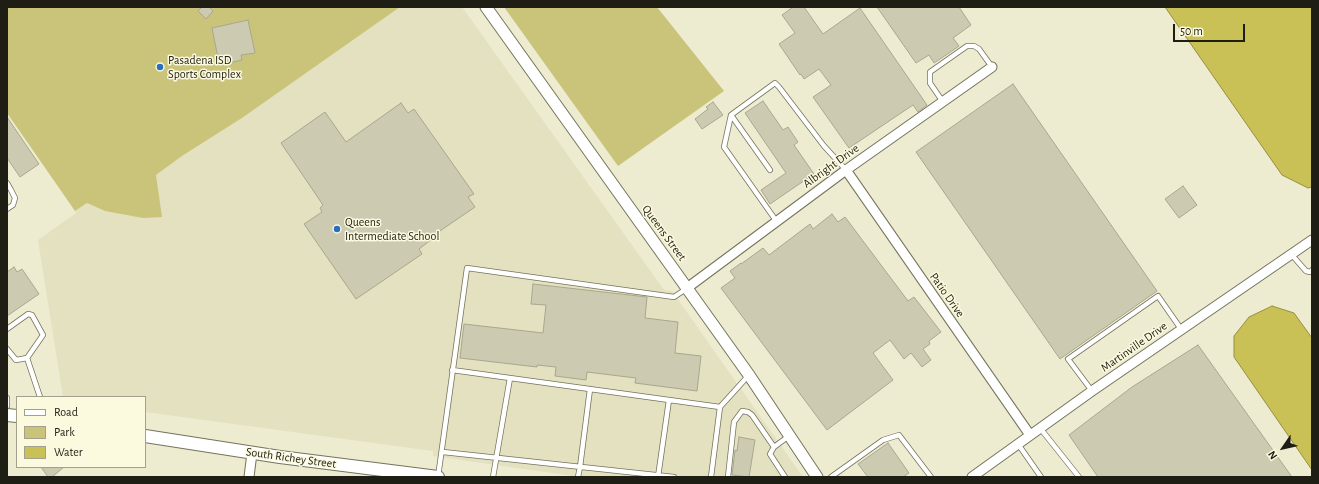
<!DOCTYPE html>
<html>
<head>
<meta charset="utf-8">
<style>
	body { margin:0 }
	#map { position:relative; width:1319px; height:484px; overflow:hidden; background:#edecd1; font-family:"Alegreya Sans",sans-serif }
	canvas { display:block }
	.frame { position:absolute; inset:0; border:8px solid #1f1e15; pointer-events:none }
	.legend { position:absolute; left:16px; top:396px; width:130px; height:72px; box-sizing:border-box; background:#fbf9de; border:1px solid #a3a18e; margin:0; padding:5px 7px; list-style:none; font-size:12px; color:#1f1e15 }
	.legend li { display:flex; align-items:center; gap:8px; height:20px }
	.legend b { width:20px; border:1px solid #a3a18e }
	.north { position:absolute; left:1263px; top:428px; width:40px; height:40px; -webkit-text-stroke:3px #fbf9de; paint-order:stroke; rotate:236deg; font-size:11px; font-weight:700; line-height:16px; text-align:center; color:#1f1e15 }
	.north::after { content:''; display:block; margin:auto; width:14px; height:18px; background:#1f1e15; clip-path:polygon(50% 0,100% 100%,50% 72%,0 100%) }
	.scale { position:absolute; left:1173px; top:24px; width:72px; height:18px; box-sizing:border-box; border:2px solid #1f1e15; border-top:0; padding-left:5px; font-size:12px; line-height:14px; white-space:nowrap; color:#1f1e15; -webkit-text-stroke:3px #fbf9de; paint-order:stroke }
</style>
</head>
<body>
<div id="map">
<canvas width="1319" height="484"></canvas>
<div class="frame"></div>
<ul class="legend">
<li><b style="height:5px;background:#fff"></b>Road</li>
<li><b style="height:11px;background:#cac47b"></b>Park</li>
<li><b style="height:11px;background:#c9c056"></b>Water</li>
</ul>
<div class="north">N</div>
<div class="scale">50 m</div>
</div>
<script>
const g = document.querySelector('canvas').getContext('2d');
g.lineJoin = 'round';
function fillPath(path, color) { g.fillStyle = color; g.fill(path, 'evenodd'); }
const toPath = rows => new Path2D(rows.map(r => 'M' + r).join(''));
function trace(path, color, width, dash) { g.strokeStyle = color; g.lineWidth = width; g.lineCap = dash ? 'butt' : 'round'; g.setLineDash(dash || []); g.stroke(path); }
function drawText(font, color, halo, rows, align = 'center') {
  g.font = font + ' "Alegreya Sans",sans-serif'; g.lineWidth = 3; g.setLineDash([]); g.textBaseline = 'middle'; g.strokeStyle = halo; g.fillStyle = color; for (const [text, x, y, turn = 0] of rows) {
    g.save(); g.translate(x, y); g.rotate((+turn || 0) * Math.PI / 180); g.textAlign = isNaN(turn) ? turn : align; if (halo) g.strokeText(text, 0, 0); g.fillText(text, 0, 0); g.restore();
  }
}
fillPath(toPath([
	[400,7,462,7,664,290,672,291,803,477,580,477,433,456,433,451,145,412,145,397,63,397,38,240,76,213,75,211,87,203,105,211,182,156,242,118]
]), '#e3e1c0');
fillPath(toPath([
	[7,7,400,7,242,118,182,156,156,175,162,217,143,218,105,211,87,203,75,211,7,113],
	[504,7,657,7,724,91,618,166]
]), '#cac47b');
const water = toPath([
	[1165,7,1312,7,1312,187,1308,188,1282,175,1165,7],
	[1272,306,1294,313,1312,338,1312,470,1234,357,1234,336,1249,317,1272,306]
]);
fillPath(water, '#c9c056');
trace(water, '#968f42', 1);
const building = toPath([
	[202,7,209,7,213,11,206,19,198,11,202,7],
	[793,7,804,7,823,34,860,8,927,105,918,112,913,105,849,148,813,97,831,85,819,69,804,79,801,74,800,75,779,44,795,33,782,15,793,7],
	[877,7,959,7,971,25,953,38,959,46,949,53,934,63,929,55,916,63,877,7],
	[248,20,255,53,241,55,242,60,228,63,227,56,218,58,212,28,248,20],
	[1013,84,1157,291,1060,359,916,152,1013,84],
	[763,101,783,130,788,127,798,142,794,145,814,174,770,204,761,190,786,173,745,113,763,101],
	[713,102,723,115,702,129,695,119,708,109,706,107,713,102],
	[401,103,408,113,414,109,474,194,468,197,475,207,431,237,432,239,419,249,422,254,356,299,304,224,322,212,320,208,323,205,281,143,325,112,346,142,401,103],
	[7,117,39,164,20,177,7,158,7,117],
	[1183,186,1197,205,1179,218,1165,199,1183,186],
	[832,214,838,222,845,217,908,301,914,297,941,332,929,341,930,344,923,349,931,360,922,367,911,353,904,359,890,340,873,353,893,380,827,430,721,288,735,278,730,271,741,263,741,264,763,248,769,255,810,224,813,229,832,214],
	[14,267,17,272,22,269,39,294,7,316,7,272,14,267],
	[533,284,647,297,645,318,678,322,675,353,701,356,697,391,635,383,636,378,587,372,586,380,555,376,556,367,537,365,537,367,460,358,464,324,543,333,546,305,531,304,533,284],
	[1198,345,1292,477,1098,477,1069,435,1132,387,1198,345],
	[739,437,755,440,749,477,732,475,735,450,737,451,739,437],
	[888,443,909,473,903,477,868,477,858,464,888,443],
	[41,467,64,467,52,477,48,477,41,467]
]);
fillPath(building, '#cccab1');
trace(building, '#a9a78e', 1);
const service = toPath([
	[943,102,930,83,930,72,967,46,974,46,979,49,992,67],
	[731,115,770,170],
	[7,183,11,190,15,198,13,205,7,209],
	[777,222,724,147,731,115,775,83,779,87,824,146,846,170],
	[1291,254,1306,271,1310,272,1312,270],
	[7,329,28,314,32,315,43,335,27,358,16,360,7,349],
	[27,358,40,397],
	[452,370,720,407,749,375],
	[1092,391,1068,359,1158,296,1181,329],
	[7,398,7,406],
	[1040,428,1079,477],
	[1018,444,1041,477],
	[443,452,674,477],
	[438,477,467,268,674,297,686,289],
	[493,477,510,378],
	[578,477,580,467,590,389],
	[658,477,669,400],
	[711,477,720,407],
	[728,477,734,422,742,411,748,412,752,415,774,447],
	[785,477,770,454,774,447,789,436],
	[831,477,883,440,899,435,931,477]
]);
const minor = toPath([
	[846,170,1030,435],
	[687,288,846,170,992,67],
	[249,477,252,453],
	[972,477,1092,391,1312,240]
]);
const tertiary = toPath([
	[486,7,749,375,817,477]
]);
const secondary = toPath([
	[7,415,17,416],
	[145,436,280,457,438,477]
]);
trace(service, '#75735c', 6);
trace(minor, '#75735c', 11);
trace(tertiary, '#75735c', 13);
trace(secondary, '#75735c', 14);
trace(service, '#fff', 4.5);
trace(minor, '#fff', 9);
trace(tertiary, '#fff', 11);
trace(secondary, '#fff', 12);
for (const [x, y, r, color] of [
	[160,67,4,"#296fc0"],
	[337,229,4,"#296fc0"]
]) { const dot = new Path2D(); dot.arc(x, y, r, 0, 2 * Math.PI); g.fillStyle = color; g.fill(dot); trace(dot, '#fbf9de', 1.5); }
drawText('12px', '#1f1e15', '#fbf9de', [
	["Pasadena ISD",168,60],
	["Sports Complex",168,74],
	["Queens",345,222],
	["Intermediate School",345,236]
], 'left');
drawText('12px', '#1f1e15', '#fbf9de', [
	["Albright Drive",831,166,-36],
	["Queens Street",664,233,54],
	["Patio Drive",947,295,55],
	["Martinville Drive",1134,347,-35],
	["South Richey Street",291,458,8]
]);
</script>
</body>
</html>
